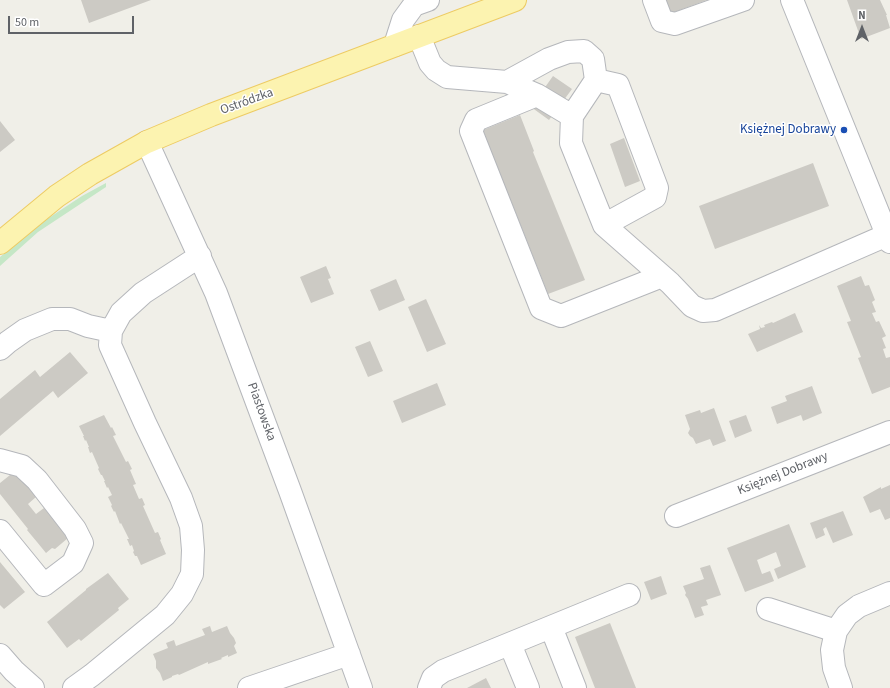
<!DOCTYPE html>
<html>
<head>
<meta charset="utf-8">
<style>
	body { margin:0 }
	#map { position:relative; width:890px; height:688px; overflow:hidden; background:#f0efe8; font-family:"Source Sans 3",sans-serif }
	canvas { display:block }
	.north { position:absolute; left:842px; top:8px; width:40px; height:40px; -webkit-text-stroke:3px #fff; paint-order:stroke; rotate:0deg; font-size:11px; font-weight:700; line-height:16px; text-align:center; color:#5f6267 }
	.north::after { content:''; display:block; margin:auto; width:14px; height:18px; background:#5f6267; clip-path:polygon(50% 0,100% 100%,50% 72%,0 100%) }
	.scale { position:absolute; left:8px; top:16px; width:126px; height:18px; box-sizing:border-box; border:2px solid #5f6267; border-top:0; padding-left:5px; font-size:12px; line-height:14px; white-space:nowrap; color:#5f6267; -webkit-text-stroke:3px #fff; paint-order:stroke }
</style>
</head>
<body>
<div id="map">
<canvas width="890" height="688"></canvas>
<div class="north">N</div>
<div class="scale">50 m</div>
</div>
<script>
const g = document.querySelector('canvas').getContext('2d');
g.lineJoin = 'round';
function fillPath(path, color) { g.fillStyle = color; g.fill(path, 'evenodd'); }
const toPath = rows => new Path2D(rows.map(r => 'M' + r).join(''));
function trace(path, color, width, dash) { g.strokeStyle = color; g.lineWidth = width; g.lineCap = dash ? 'butt' : 'round'; g.setLineDash(dash || []); g.stroke(path); }
function drawText(font, color, halo, rows, align = 'center') {
  g.font = font + ' "Source Sans 3",sans-serif'; g.lineWidth = 3; g.setLineDash([]); g.textBaseline = 'middle'; g.strokeStyle = halo; g.fillStyle = color; for (const [text, x, y, turn = 0] of rows) {
    g.save(); g.translate(x, y); g.rotate((+turn || 0) * Math.PI / 180); g.textAlign = isNaN(turn) ? turn : align; if (halo) g.strokeText(text, 0, 0); g.fillText(text, 0, 0); g.restore();
  }
}
fillPath(toPath([
	[106,183,106,187,38,232,0,266,0,257,41,223,82,196]
]), '#c5e7c6');
fillPath(toPath([
	[81,0,151,0,89,23],
	[664,0,707,0,669,14],
	[847,0,880,0,887,15,886,15,890,28,861,39],
	[553,76,572,89,549,120,531,107],
	[520,115,534,151,533,152,585,280,548,294,511,201,510,201,483,130],
	[0,121,15,140,0,152],
	[624,138,640,181,625,187,610,144],
	[813,163,829,206,715,249,699,206],
	[326,266,331,278,328,279,334,294,311,303,300,277],
	[861,276,865,286,869,285,875,300,872,302,876,312,872,313,876,322,879,321,886,336,882,338,886,348,883,349,886,358,890,357,890,387,872,394,858,358,861,357,847,322,851,321,837,286],
	[396,279,405,300,379,311,370,290],
	[426,299,446,344,427,352,408,307],
	[795,313,803,332,757,352,748,334,760,329,759,325,761,328,765,327,764,325,772,322,773,323],
	[370,341,383,371,368,377,355,347],
	[70,352,88,373,58,398,53,391,0,436,0,399,35,370,40,377],
	[437,383,446,405,402,423,393,401],
	[812,386,822,413,803,421,801,415,777,424,771,407,787,401,785,396],
	[714,408,726,441,713,446,710,439,696,444,693,438,690,436,688,433,690,429,685,415,700,410,701,413],
	[104,415,111,428,112,427,116,435,113,436,126,462,128,461,132,469,130,470,136,484,133,485,139,499,142,498,145,505,143,506,155,533,158,532,161,539,160,540,166,554,141,565,137,556,135,556,133,552,134,551,132,545,130,546,127,539,129,539,121,523,120,524,115,511,114,512,111,506,112,505,108,497,112,495,108,487,107,488,104,481,105,481,102,475,101,475,98,469,99,468,92,452,90,453,88,447,89,447,86,440,85,441,83,436,84,436,79,426],
	[746,415,752,431,735,438,729,421],
	[15,471,36,497,28,504,36,514,44,508,68,538,55,549,52,548,46,553,37,542,27,530,28,529,0,494,0,483],
	[890,485,890,518,885,520,880,509,870,513,863,497,881,487,881,489],
	[843,511,853,535,833,543,826,527,823,529,825,535,816,539,810,523],
	[789,524,806,567,778,579,774,569,781,566,776,552,757,560,762,574,770,571,774,581,745,592,727,548],
	[0,562,25,592,4,609,0,605],
	[710,565,721,595,706,600,708,605,701,607,704,615,695,618,688,599,685,595,686,593,683,586,704,579,700,568],
	[108,573,129,599,118,608,119,610,81,641,79,639,67,648,47,622,86,590,86,589],
	[661,576,667,594,651,600,644,582],
	[610,623,636,688,595,688,575,637],
	[210,626,212,632,227,626,230,633,234,638,236,643,234,646,237,653,228,657,228,655,221,658,222,659,208,664,208,662,179,675,178,674,172,676,172,677,163,681,160,673,156,668,156,661,153,654,168,648,166,643,174,640,176,646,205,635,202,629],
	[486,678,491,688,467,688]
]), '#cccac4');
const minor = toPath([
	[654,0,662,21,675,24,743,0],
	[792,0,890,242],
	[419,36,430,63,436,70,447,77,507,82,537,95,572,116],
	[395,45,403,20,414,5,428,0],
	[596,80,618,85,657,188,655,197,604,225],
	[507,82,549,59,568,52,584,51,593,59,596,80,572,116,571,143,604,225,670,283,692,306,703,311,715,310,887,235],
	[537,95,476,120,471,131,541,308,561,316,662,276],
	[147,142,216,293,290,491,361,688],
	[0,349,8,342,25,330,52,319,70,319,88,326,111,331],
	[0,460,22,466,37,480,75,529,82,543,73,563,44,585,0,531],
	[676,516,890,432],
	[768,609,836,631],
	[551,627,575,688],
	[510,644,528,688],
	[0,655,14,671,33,688],
	[74,688,92,675,165,615,182,594,192,574,193,550,191,526,181,498,145,423,110,345,111,331,121,313,143,293,200,256],
	[249,688,349,654],
	[429,688,433,678,443,671,629,595],
	[841,688,834,668,832,650,836,631,847,615,859,606,890,593]
]);
const major = toPath([
	[0,243,57,196,90,174,147,142,211,115,515,0]
]);
trace(minor, '#b5b7bb', 24);
trace(major, '#edcb63', 24);
trace(minor, '#fff', 22);
trace(major, '#fcf3b0', 22);
for (const [x, y, r, color] of [
	[844,130,4,"#1a4fb4"]
]) { const dot = new Path2D(); dot.arc(x, y, r, 0, 2 * Math.PI); g.fillStyle = color; g.fill(dot); trace(dot, '#fff', 1.5); }
drawText('13px', '#5f6267', '#fff', [
	["Ostródzka",247,102,-20],
	["Piastowska",261,412,70],
	["Księżnej Dobrawy",783,474,-22]
]);
drawText('13px', '#164399', '#fff', [
	["Księżnej Dobrawy",836,130]
], 'right');
</script>
</body>
</html>
